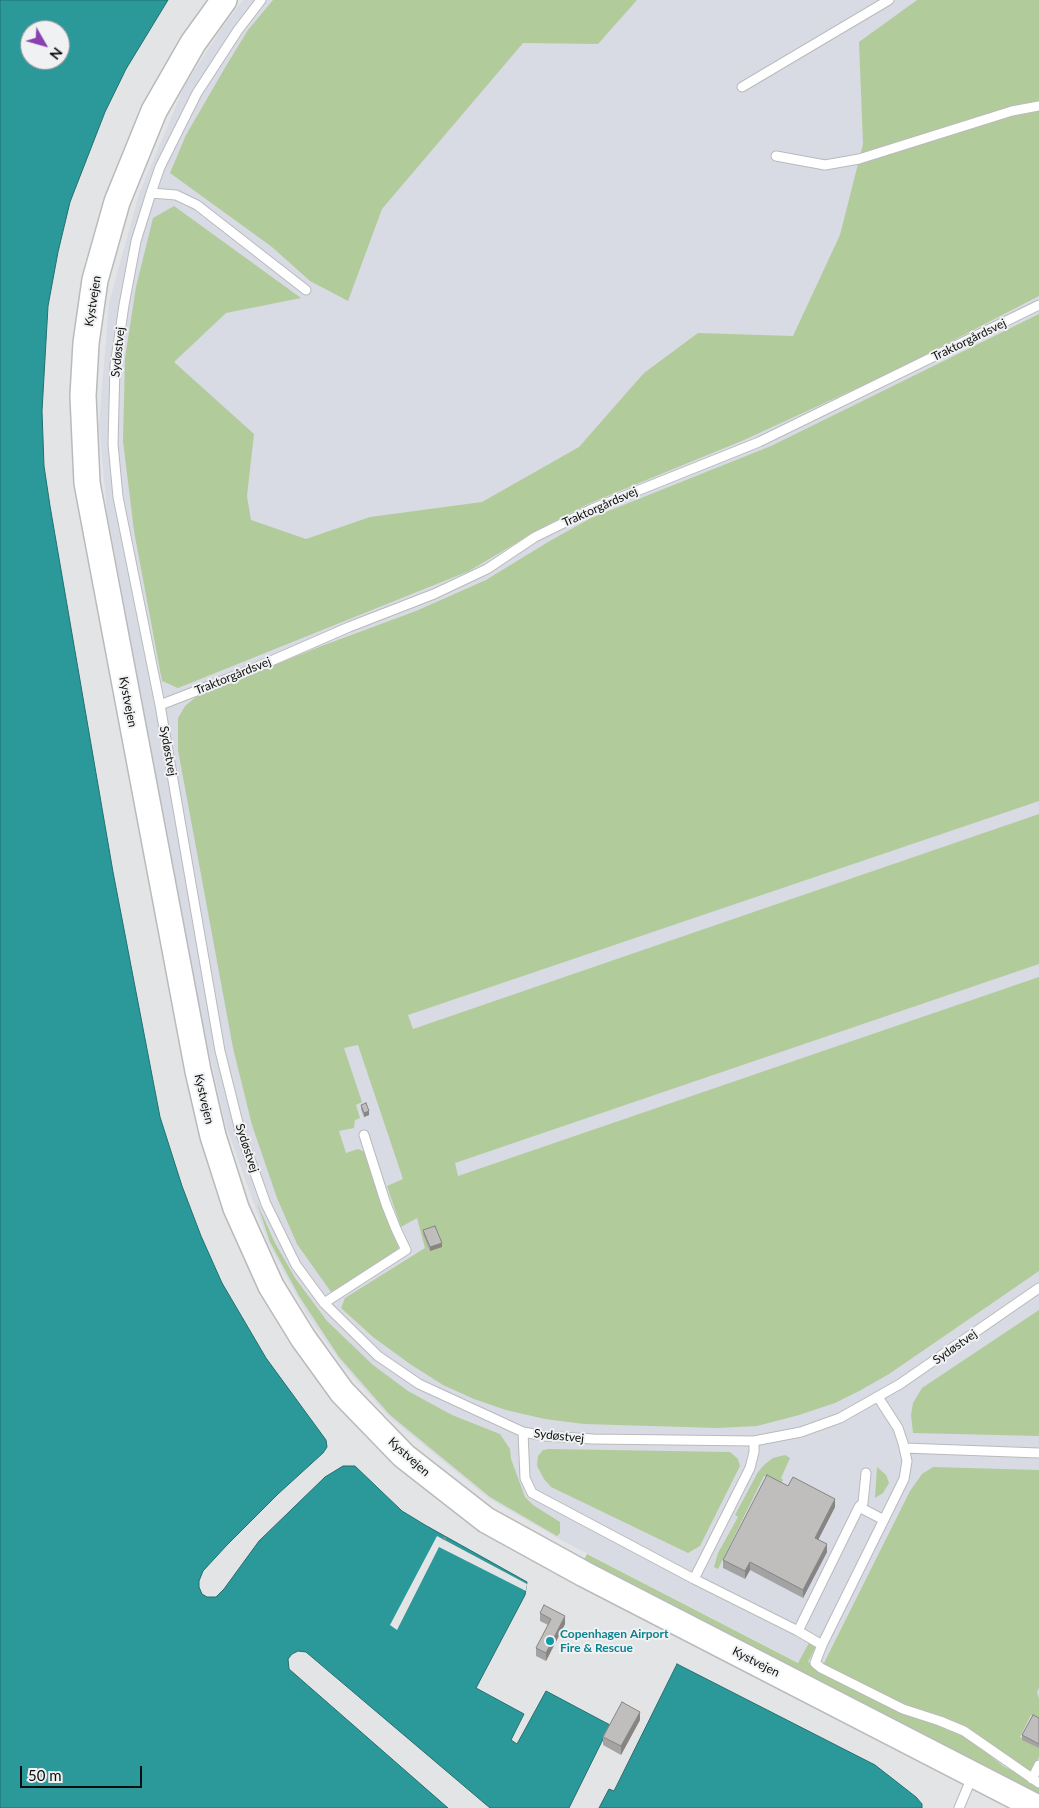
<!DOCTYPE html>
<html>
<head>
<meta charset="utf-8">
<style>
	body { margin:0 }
	#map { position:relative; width:1039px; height:1808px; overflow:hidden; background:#e3e4e5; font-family:Lato,sans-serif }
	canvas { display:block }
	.north { position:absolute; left:20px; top:20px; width:50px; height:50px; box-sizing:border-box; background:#f0f1f2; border:1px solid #959697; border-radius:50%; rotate:128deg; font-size:14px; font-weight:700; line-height:20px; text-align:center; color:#0d0e0e }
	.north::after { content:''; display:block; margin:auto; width:18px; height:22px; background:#8b40b1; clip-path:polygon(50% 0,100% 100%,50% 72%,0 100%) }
	.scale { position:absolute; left:20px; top:1766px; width:122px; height:22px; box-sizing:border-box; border:2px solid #0d0e0e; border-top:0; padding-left:6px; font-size:15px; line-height:18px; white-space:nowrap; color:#0d0e0e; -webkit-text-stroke:4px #f0f1f2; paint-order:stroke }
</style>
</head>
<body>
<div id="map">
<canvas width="1039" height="1808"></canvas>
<div class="north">N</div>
<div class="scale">50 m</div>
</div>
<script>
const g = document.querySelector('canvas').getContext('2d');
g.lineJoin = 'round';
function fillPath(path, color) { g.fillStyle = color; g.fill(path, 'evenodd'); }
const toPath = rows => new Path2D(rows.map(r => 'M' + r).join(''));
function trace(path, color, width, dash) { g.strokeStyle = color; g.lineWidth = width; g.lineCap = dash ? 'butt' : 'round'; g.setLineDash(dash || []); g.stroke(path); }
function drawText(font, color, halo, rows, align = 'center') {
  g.font = font + ' Lato,sans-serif'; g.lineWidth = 4; g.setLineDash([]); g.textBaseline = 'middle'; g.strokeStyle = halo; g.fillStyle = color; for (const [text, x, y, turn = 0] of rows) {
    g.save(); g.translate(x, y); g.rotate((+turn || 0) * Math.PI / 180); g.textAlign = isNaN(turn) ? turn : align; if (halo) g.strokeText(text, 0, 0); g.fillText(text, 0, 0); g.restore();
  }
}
fillPath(toPath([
	[243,0,1039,0,1039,1787,561,1540,488,1498,388,1416,341,1363,306,1313,269,1245,226,1126,201,1019,107,512,99,425,109,303,139,194,185,85,222,28]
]), '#d8dbe4');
fillPath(toPath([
	[273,0,637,0,598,44,523,43,382,209,348,301,310,281,272,247,170,173,186,135,226,66,248,30],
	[917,0,1039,0,1039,296,894,371,744,440,588,504,543,527,469,571,178,688,162,681,134,531,123,441,125,358,136,287,153,218,174,206,301,298,226,313,174,362,254,434,247,496,251,520,306,539,370,517,482,502,579,447,644,373,698,333,793,336,840,235,863,144,859,42],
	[1039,314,1039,801,408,1015,413,1029,1039,814,1039,964,455,1163,458,1176,1039,977,1039,1271,889,1374,861,1390,835,1403,799,1415,757,1426,717,1428,584,1424,545,1419,506,1410,474,1399,443,1385,410,1364,373,1337,341,1308,345,1298,425,1248,417,1218,401,1227,387,1186,403,1179,358,1045,344,1048,362,1102,356,1105,360,1118,355,1120,354,1128,339,1131,346,1153,358,1149,365,1152,399,1246,397,1252,331,1292,297,1244,277,1198,252,1125,233,1048,178,750,178,718,185,706,196,697,319,647,416,611,486,580,548,542,591,518,771,446],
	[257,1203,274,1241,295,1278,327,1321,373,1365,408,1391,452,1415,500,1434,510,1449,511,1459,525,1497,533,1505,560,1522,560,1533,557,1536,490,1497,390,1415,339,1357,299,1296,270,1242],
	[1039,1310,1039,1436,913,1433,911,1415,913,1403,922,1388],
	[549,1449,730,1452,738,1459,740,1466,700,1546,688,1553,551,1487,544,1479,537,1466,538,1456,543,1450],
	[785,1455,790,1458,781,1478,783,1480,781,1483,764,1476,718,1569,714,1567,718,1553,738,1517,735,1515,758,1472,765,1464,773,1458],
	[877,1467,886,1475,889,1483,883,1493,875,1498],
	[933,1467,1039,1470,1039,1688,1037,1692,1039,1699,1039,1718,1031,1715,1020,1737,1039,1746,1039,1757,1031,1771,1001,1754,965,1726,903,1705,823,1665,910,1491,922,1474],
	[587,1554,798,1663,810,1641,817,1644,808,1662,866,1694,961,1732,1003,1766,1039,1785,1039,1797,582,1563]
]), '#b2cb9a');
const water = toPath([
	[0,0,168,0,126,69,105,112,70,202,58,252,48,306,42,411,44,466,50,506,113,872,160,1117,182,1186,201,1236,222,1283,266,1358,326,1440,327,1447,323,1453,278,1494,227,1545,203,1571,199,1581,199,1587,202,1594,207,1597,216,1597,224,1589,259,1541,325,1477,343,1466,355,1466,402,1511,425,1525,527,1582,525,1595,476,1688,524,1714,511,1740,517,1744,546,1691,610,1725,569,1808,490,1808,306,1652,298,1651,292,1654,288,1659,289,1669,448,1808,0,1808,0,0],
	[30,30,60,30,60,60,30,60,30,30],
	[677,1664,875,1765,916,1797,922,1804,922,1808,599,1808,609,1789,614,1791,677,1664]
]);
fillPath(water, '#2b999a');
trace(water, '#226f70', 1);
fillPath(toPath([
	[437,1536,527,1584,526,1591,439,1547,397,1630,390,1625]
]), '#e3e4e5');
const lane = toPath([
	[742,87,889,0],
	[776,156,825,165,859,159,1012,111,1039,106],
	[151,193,160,167,197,93,238,30,261,0],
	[306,290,197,205,176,195,151,193,136,241,124,305,115,366,113,444,118,497,160,705,220,1051,240,1131,266,1204,296,1265,324,1303,378,1356,419,1384,523,1432,545,1436,593,1439,754,1441,801,1432,840,1418,900,1384,1039,1288],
	[160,705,248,671,349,627,434,594,487,569,535,537,592,509,759,442,1039,305],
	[324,1303,406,1250,396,1229,386,1204,364,1135],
	[523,1432,525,1478,532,1493,694,1579,798,1631,859,1507,884,1520],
	[904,1448,1039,1453],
	[859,1507,863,1503,866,1473],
	[694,1579,750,1468,754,1452,754,1441],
	[798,1631,822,1645,904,1479,907,1461,903,1443,898,1428,878,1397],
	[822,1645,815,1663,821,1668,903,1709,940,1721,964,1731,1039,1783],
	[1032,1779,1039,1765],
	[959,1808,972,1777]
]);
const secondary = toPath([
	[224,0,193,43,154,111,117,202,95,280,86,343,83,396,87,483,198,1071,213,1136,236,1208,271,1286,303,1338,342,1392,404,1456,486,1520,584,1574,1038,1808]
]);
trace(lane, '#b9babb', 11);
trace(secondary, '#b9babb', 28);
trace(toPath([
	[444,1540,445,1537]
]), '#8b8c8d', 3, [5, 2.5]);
trace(lane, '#fff', 9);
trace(secondary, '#fff', 25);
fillPath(toPath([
	[361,1105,369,1115,364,1117,361,1109],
	[423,1230,442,1247,430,1251,423,1234],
	[788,1486,835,1507,818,1540,827,1552,803,1598,750,1570,745,1579,723,1568,723,1560],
	[540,1613,565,1624,546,1661,536,1656,536,1648,548,1625,540,1621],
	[1039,1718,1039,1748,1022,1740,1022,1735],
	[640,1720,621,1755,603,1745,603,1737]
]), '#a4a3a3');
fillPath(toPath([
	[369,1111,369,1115,364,1117,364,1113],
	[442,1243,442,1247,430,1251,430,1247],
	[835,1499,835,1507,815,1546,815,1538],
	[827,1544,827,1552,803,1598,803,1590],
	[750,1562,750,1570,745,1579,745,1571],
	[565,1616,565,1624,546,1661,546,1653],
	[640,1712,640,1720,621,1755,621,1746]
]), '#868584');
const building = toPath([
	[366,1103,369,1111,364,1113,361,1105,366,1103],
	[435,1226,442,1243,430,1247,423,1230,435,1226],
	[767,1475,788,1486,793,1477,835,1499,815,1538,827,1544,803,1590,750,1562,745,1571,723,1560,767,1475],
	[544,1605,565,1616,546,1653,536,1648,551,1619,540,1613,544,1605],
	[622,1702,640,1712,621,1746,603,1737,622,1702],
	[1033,1715,1039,1718,1039,1744,1022,1735,1033,1715]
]);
fillPath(building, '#bfbebd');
trace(building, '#868584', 1);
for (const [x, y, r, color] of [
	[550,1641,5,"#0f9aa8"]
]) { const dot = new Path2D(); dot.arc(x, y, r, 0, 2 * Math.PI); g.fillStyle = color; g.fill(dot); trace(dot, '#f0f1f2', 2); }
drawText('12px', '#0d0e0e', '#f0f1f2', [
	["Kystvejen",93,301,-81],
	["Traktorgårdsvej",969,340,-26],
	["Sydøstvej",118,352,-84],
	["Traktorgårdsvej",600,507,-24],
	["Traktorgårdsvej",233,676,-22],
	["Kystvejen",128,702,79],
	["Sydøstvej",168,751,80],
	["Kystvejen",204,1099,77],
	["Sydøstvej",247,1148,72],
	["Sydøstvej",955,1347,-35],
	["Sydøstvej",559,1436,6],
	["Kystvejen",409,1457,42],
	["Kystvejen",756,1662,27]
]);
drawText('bold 12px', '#0d838f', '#f0f1f2', [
	["Copenhagen Airport",560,1634],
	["Fire & Rescue",560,1648]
], 'left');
</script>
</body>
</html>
